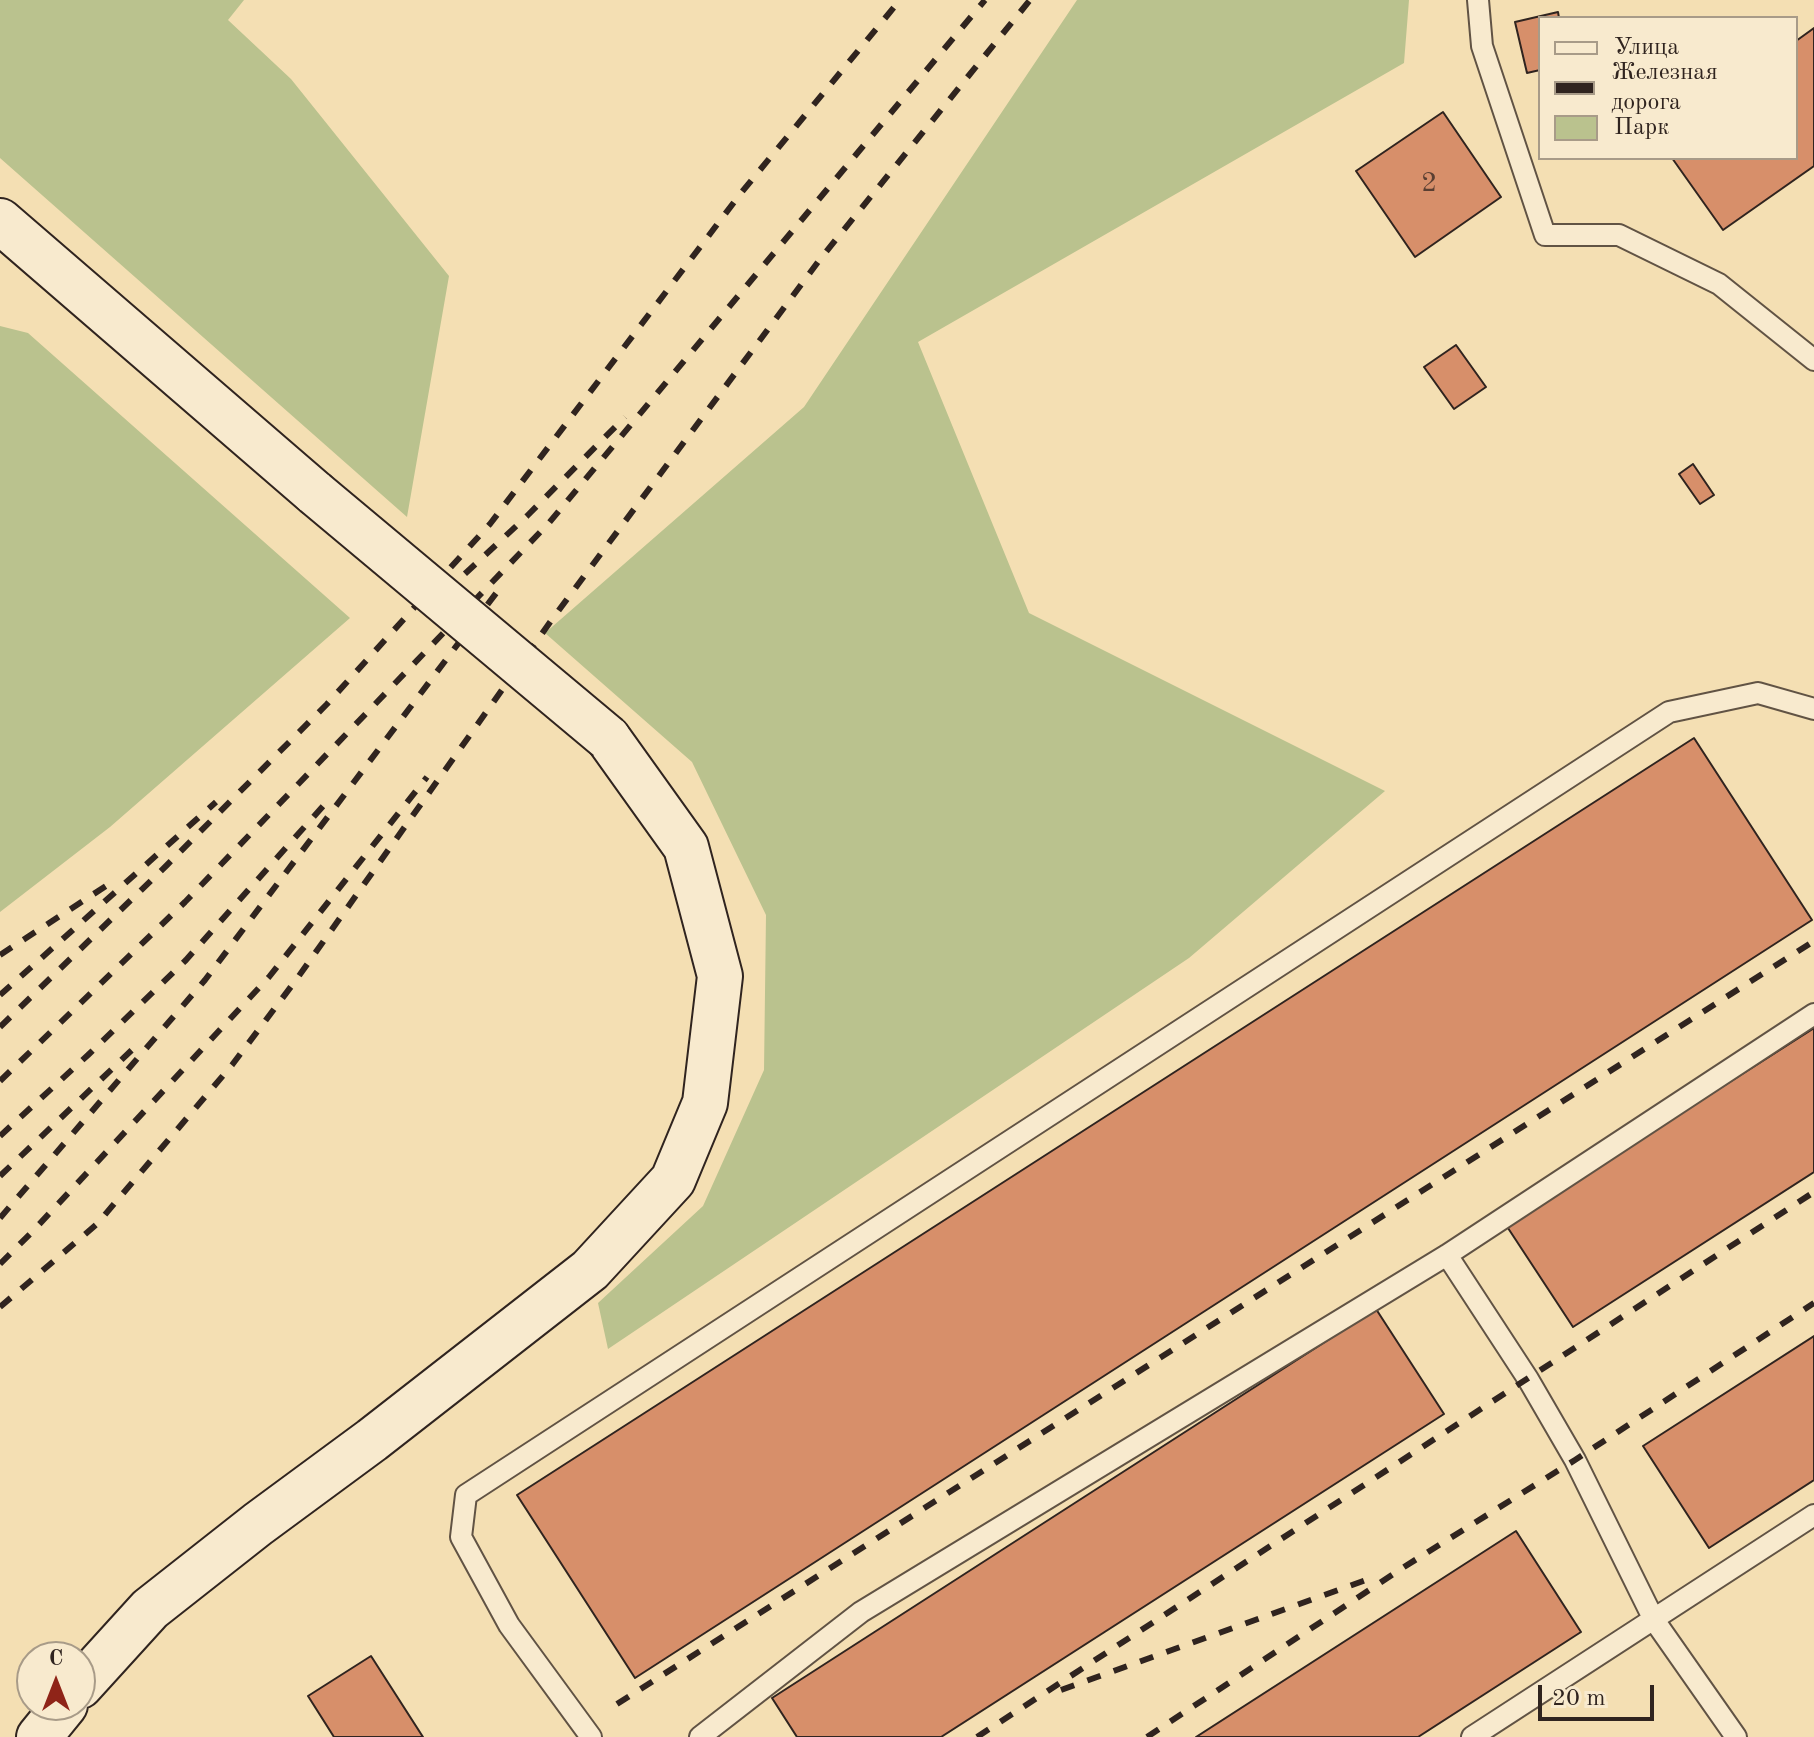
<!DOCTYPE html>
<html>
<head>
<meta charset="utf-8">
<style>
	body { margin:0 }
	#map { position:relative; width:1814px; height:1737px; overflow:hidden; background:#f4dfb3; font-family:"Old Standard TT",serif }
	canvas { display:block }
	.legend { position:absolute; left:1538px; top:16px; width:260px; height:144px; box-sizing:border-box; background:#f8eace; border:2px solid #a89b88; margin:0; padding:10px 14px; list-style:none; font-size:24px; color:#30241f }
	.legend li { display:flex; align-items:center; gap:16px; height:40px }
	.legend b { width:40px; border:2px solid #a89b88 }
	.north { position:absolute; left:16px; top:1641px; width:80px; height:80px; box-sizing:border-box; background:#f8eace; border:2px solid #a89b88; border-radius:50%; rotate:0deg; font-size:22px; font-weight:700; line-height:32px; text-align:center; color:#30241f }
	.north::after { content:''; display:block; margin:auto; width:28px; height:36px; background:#8f2418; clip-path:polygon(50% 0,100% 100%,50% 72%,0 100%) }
	.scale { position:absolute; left:1538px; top:1685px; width:116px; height:36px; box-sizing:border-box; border:4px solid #30241f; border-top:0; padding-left:10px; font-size:24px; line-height:28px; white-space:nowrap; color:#30241f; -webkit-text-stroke:6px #f8eace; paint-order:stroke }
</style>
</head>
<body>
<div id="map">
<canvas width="1814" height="1737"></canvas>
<ul class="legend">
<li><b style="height:10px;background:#f8eace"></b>Улица</li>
<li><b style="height:10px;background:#30241f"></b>Железная дорога</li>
<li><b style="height:22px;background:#bac28e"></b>Парк</li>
</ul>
<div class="north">С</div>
<div class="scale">20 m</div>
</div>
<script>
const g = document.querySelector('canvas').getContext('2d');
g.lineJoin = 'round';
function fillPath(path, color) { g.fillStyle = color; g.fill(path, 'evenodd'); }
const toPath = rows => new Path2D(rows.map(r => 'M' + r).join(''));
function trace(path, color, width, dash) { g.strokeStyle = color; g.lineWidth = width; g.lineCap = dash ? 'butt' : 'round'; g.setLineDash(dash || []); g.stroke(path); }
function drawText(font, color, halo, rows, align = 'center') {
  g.font = font + ' "Old Standard TT",serif'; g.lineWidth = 6; g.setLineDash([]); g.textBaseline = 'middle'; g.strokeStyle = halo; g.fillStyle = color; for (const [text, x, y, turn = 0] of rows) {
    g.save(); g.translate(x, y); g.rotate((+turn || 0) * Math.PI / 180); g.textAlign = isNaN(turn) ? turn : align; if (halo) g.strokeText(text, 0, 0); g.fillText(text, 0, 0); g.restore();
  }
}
fillPath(toPath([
	[0,0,244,0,228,20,291,79,449,276,407,517,0,158],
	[1077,0,1409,0,1404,63,918,342,1029,613,1385,791,1189,958,608,1349,598,1303,703,1206,764,1070,766,915,692,762,545,633,804,407],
	[0,326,28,333,350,618,110,827,0,912]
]), '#bac28e');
const building = toPath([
	[1558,12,1559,18,1540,18,1540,70,1527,73,1515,22,1558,12],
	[1814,28,1814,166,1723,230,1672,158,1796,158,1796,41,1814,28],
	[1443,112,1501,197,1415,257,1356,171,1443,112],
	[1456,345,1486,387,1454,409,1424,367,1456,345],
	[1693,464,1714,495,1700,504,1679,474,1693,464],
	[1694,738,1812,920,635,1678,517,1495,1694,738],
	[1814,1028,1814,1172,1573,1327,1506,1225,1814,1028],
	[1376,1309,1444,1414,941,1737,797,1737,772,1698,1376,1309],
	[1814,1336,1814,1480,1709,1548,1643,1446,1814,1336],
	[1516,1531,1581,1632,1418,1737,1196,1737,1516,1531],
	[371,1656,423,1737,334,1737,308,1696,371,1656]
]);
fillPath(building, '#d78f6a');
trace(building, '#30241f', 2);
const lane = toPath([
	[1478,0,1482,46,1545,235,1619,235,1719,284,1814,360],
	[1447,1255,1528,1379,1575,1460,1654,1620,1736,1737],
	[591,1737,509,1625,461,1537,466,1495,1669,712,1758,693,1814,709],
	[700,1737,861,1612,1447,1255,1814,1014],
	[1472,1737,1814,1515]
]);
const secondary = toPath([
	[0,221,315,493],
	[80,1686,150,1609,258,1524,372,1440,590,1270,673,1180,705,1103,720,976,686,847,608,738],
	[39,1737,65,1705]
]);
trace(lane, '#615344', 24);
trace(secondary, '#30241f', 48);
trace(lane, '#f8eace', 20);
trace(secondary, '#f8eace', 44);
trace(toPath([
	[424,612,527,516,625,417],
	[0,955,109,884],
	[0,995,216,802],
	[0,1027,167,865,327,704,490,524,741,193,900,0],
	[0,1081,185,902,548,524,985,0],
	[0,1136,88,1055,186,960,324,805],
	[0,1176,136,1046],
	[0,1218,205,980,500,588],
	[0,1264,33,1231,269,977,427,777],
	[0,1307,97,1224,232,1065,296,980,553,618,821,258,1030,0],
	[1061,1690,1377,1576],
	[617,1704,1814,941],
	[977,1737,1814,1192],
	[1147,1737,1404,1567,1575,1460,1814,1303]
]), '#30241f', 6, [14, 14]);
const secondaryBridge = toPath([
	[315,493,608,738]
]);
trace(secondaryBridge, '#30241f', 48, []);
trace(secondaryBridge, '#f8eace', 44);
drawText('28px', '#5a3f32', null, [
	["2",1429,184]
]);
</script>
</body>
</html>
